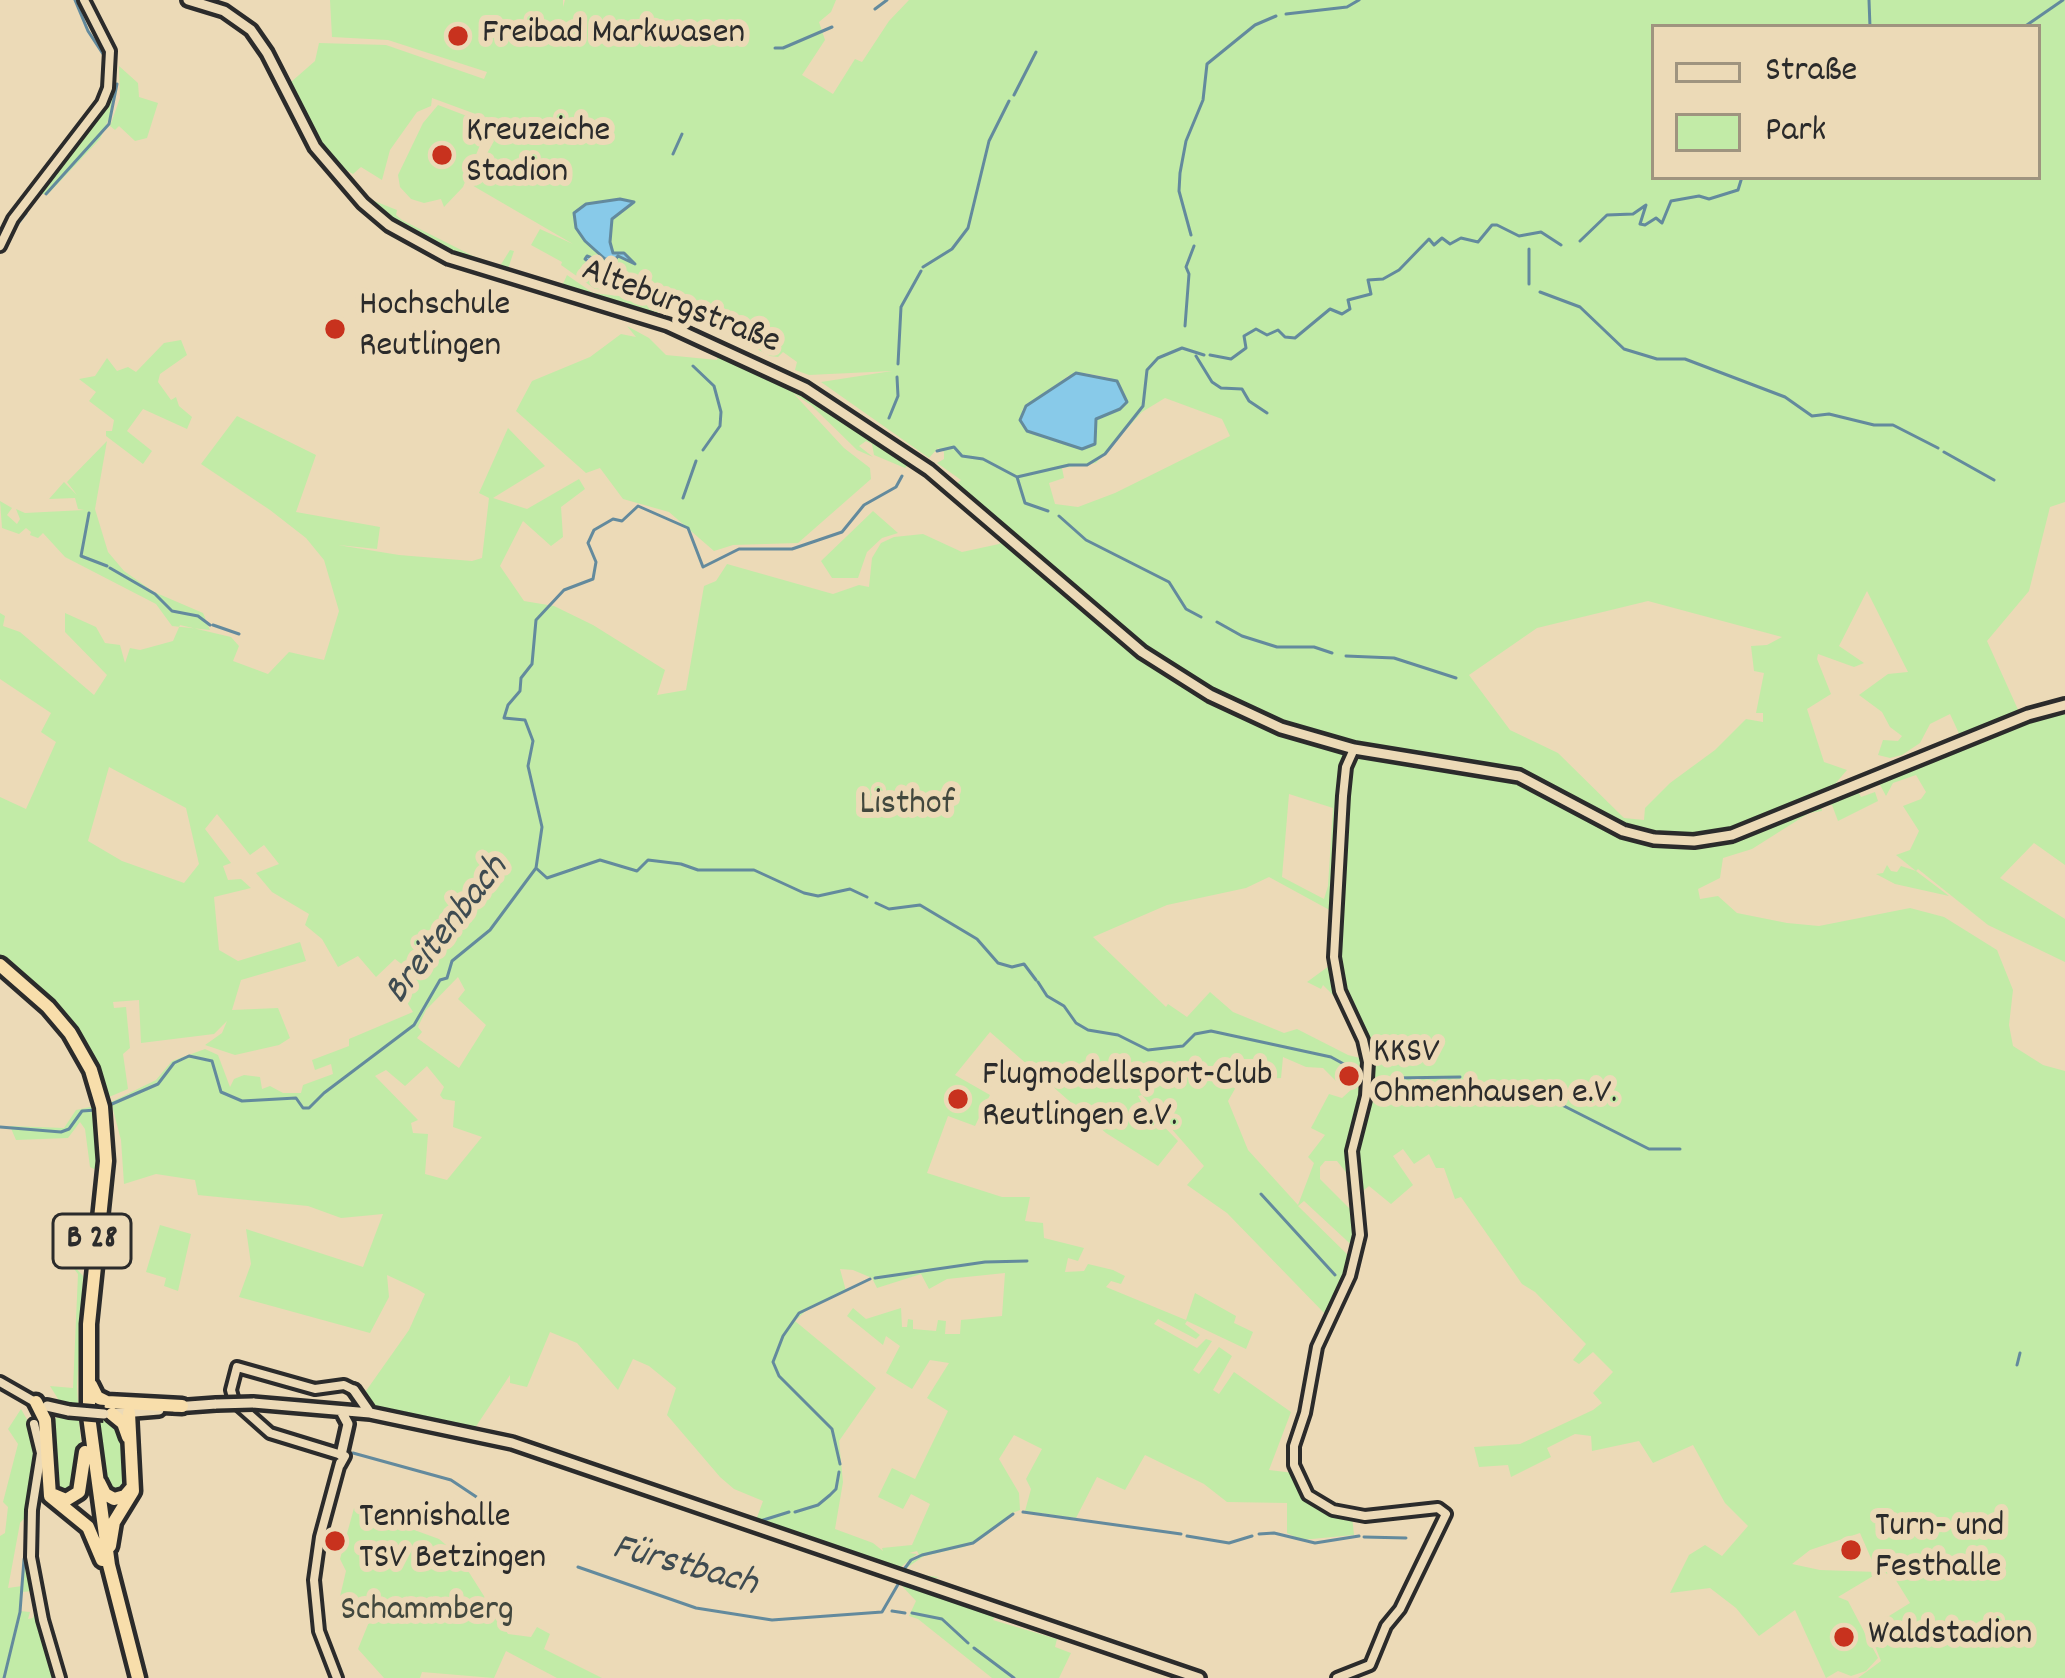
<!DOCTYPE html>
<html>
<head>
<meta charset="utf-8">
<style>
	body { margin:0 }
	#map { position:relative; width:2065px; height:1678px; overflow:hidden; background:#ecdab7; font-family:Dekko,sans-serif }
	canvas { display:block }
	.legend { position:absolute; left:1651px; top:24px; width:390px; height:156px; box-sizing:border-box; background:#ecdab7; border:3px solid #9f947f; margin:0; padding:15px 21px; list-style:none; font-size:36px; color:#2b2b2b }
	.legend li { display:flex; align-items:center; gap:24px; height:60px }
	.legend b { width:60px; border:3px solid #9f947f }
</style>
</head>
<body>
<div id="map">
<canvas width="2065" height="1678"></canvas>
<ul class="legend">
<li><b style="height:15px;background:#ecdab7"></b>Straße</li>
<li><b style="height:33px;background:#c2eba7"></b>Park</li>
</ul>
</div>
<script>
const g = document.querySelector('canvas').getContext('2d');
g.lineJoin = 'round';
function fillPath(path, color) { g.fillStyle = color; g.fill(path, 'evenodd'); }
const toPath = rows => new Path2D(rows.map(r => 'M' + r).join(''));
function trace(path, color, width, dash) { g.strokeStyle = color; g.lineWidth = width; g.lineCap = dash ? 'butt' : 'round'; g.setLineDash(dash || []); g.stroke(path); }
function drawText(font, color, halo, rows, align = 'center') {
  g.font = font + ' Dekko,sans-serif'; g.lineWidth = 12; g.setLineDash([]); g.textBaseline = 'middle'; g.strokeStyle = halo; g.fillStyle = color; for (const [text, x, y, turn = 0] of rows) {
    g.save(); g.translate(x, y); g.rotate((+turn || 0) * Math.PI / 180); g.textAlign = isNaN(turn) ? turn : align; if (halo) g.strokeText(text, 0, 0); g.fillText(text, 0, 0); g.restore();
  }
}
fillPath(toPath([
	[330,0,563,0,563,7,565,0,836,0,831,12,819,22,825,40,802,75,833,94,855,59,862,62,889,21,909,0,2065,0,2065,502,2050,507,2029,591,1987,641,2020,714,1962,740,1950,714,1930,724,1920,743,1902,755,1890,758,1878,755,1883,740,1898,741,1902,736,1890,727,1882,712,1859,695,1888,674,1908,672,1867,591,1839,646,1864,663,1854,667,1818,654,1817,659,1831,694,1807,709,1824,762,1847,770,1835,784,1803,801,1722,833,1722,841,1858,791,1861,797,1875,792,1878,801,1838,821,1832,805,1821,806,1822,811,1809,813,1752,849,1723,858,1720,878,1698,889,1700,899,1718,896,1737,913,1787,923,1819,926,1910,908,1944,917,1997,950,2013,990,2009,1025,2013,1046,2043,1065,2065,1071,2065,1678,1858,1678,1881,1661,1868,1629,1910,1603,1892,1574,1878,1573,1838,1597,1848,1601,1878,1658,1866,1671,1851,1676,1838,1671,1826,1678,1795,1610,1759,1636,1736,1608,1710,1588,1670,1593,1689,1555,1705,1545,1722,1556,1748,1526,1725,1503,1693,1445,1653,1463,1639,1441,1592,1451,1591,1436,1575,1434,1547,1448,1551,1457,1511,1477,1508,1465,1479,1467,1474,1447,1520,1444,1593,1410,1602,1403,1593,1393,1613,1372,1593,1352,1579,1364,1573,1360,1586,1344,1535,1292,1522,1284,1461,1197,1455,1199,1444,1168,1436,1168,1429,1154,1414,1164,1403,1149,1393,1156,1413,1185,1391,1204,1369,1186,1357,1196,1349,1176,1337,1161,1325,1161,1320,1167,1320,1179,1350,1209,1356,1208,1358,1251,1304,1201,1298,1206,1355,1262,1326,1315,1227,1213,1187,1185,1204,1166,1142,1095,1138,1096,1143,1105,1178,1141,1158,1166,1106,1133,990,1032,955,1075,990,1095,975,1126,948,1116,927,1173,1002,1197,1030,1197,1025,1221,1043,1223,1044,1238,1084,1248,1078,1261,1068,1258,1065,1272,1084,1271,1088,1264,1113,1270,1125,1276,1121,1284,1111,1281,1106,1287,1186,1320,1195,1293,1236,1316,1234,1323,1253,1332,1246,1349,1187,1321,1185,1324,1200,1335,1196,1339,1158,1319,1154,1324,1197,1348,1206,1339,1212,1341,1193,1370,1199,1374,1219,1347,1232,1356,1213,1390,1219,1394,1234,1372,1291,1412,1269,1470,1294,1473,1302,1490,1352,1516,1354,1535,1301,1540,1287,1533,1287,1503,1227,1502,1204,1484,1145,1455,1125,1490,1097,1477,1076,1518,1025,1511,1031,1489,1026,1479,1042,1449,1014,1435,999,1459,1019,1493,1020,1510,1010,1514,987,1535,964,1547,924,1556,905,1569,908,1562,919,1555,917,1551,909,1553,917,1554,901,1567,890,1559,910,1574,939,1577,927,1581,755,1523,763,1501,734,1489,720,1477,667,1415,676,1388,649,1366,633,1359,618,1390,577,1343,550,1332,527,1387,510,1383,510,1375,473,1431,372,1410,361,1398,409,1330,425,1294,417,1289,387,1275,389,1297,370,1333,239,1297,251,1264,246,1229,363,1267,383,1214,341,1218,308,1206,198,1195,195,1180,156,1174,124,1184,121,1140,111,1102,156,1080,172,1061,205,1049,218,1055,230,1087,234,1079,244,1075,260,1077,262,1089,270,1086,283,1093,301,1093,303,1085,333,1074,331,1064,315,1070,312,1060,349,1046,349,1039,413,1012,403,996,414,990,417,976,395,959,376,977,358,956,338,967,322,939,305,925,309,914,272,892,256,873,279,864,264,845,250,855,217,814,205,829,231,863,223,866,228,880,241,879,251,888,214,897,219,950,238,961,300,942,306,961,241,980,232,1010,278,1008,290,1038,279,1045,235,1055,205,1045,222,1033,227,1021,214,1034,141,1043,139,1000,113,1002,114,1008,126,1007,130,1048,123,1054,128,1089,109,1097,86,1054,0,962,0,797,26,809,56,742,41,732,51,713,0,679,0,613,5,616,3,626,20,632,94,695,107,675,65,632,65,613,96,627,105,643,120,645,125,663,130,648,140,650,173,641,180,625,231,637,239,646,233,661,268,674,289,652,324,660,339,611,324,560,306,538,270,510,201,464,237,416,316,455,296,512,380,527,377,549,338,545,399,555,472,561,482,558,489,498,479,493,508,428,545,466,493,498,527,509,579,479,585,489,561,507,563,537,551,546,523,521,500,566,524,601,554,606,593,625,665,670,657,695,686,690,704,586,716,581,727,564,833,594,859,585,869,587,872,558,881,543,894,537,923,534,962,552,999,544,1004,539,933,474,936,466,957,483,961,480,937,463,944,459,944,452,938,448,929,458,821,382,892,371,809,375,795,370,797,362,783,352,778,357,770,356,668,301,649,293,595,289,561,265,562,262,531,245,540,229,573,244,470,184,494,141,481,116,432,98,431,106,417,112,390,150,382,180,361,167,353,174,339,166,320,140,291,82,315,61,319,43,386,45,484,79,487,72,388,40,332,37],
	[1654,27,2038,27,2038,177,1654,177],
	[1084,373,1111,378,1096,420,1096,434,1082,449,1040,436,1022,410,1068,376],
	[1165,398,1222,419,1230,436,1115,493,1078,507,1055,504,1049,483,1064,478,1062,468,1096,463,1142,412],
	[1648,601,1782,637,1767,645,1751,646,1754,671,1764,673,1756,713,1763,713,1763,722,1746,719,1715,750,1670,783,1645,808,1644,820,1624,818,1558,753,1510,730,1469,675,1537,628],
	[109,767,186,808,199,864,184,883,122,861,88,841],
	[1289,794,1333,808,1328,886,1324,899,1282,877],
	[1269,877,1335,913,1334,957,1329,966,1307,982,1321,989,1323,985,1334,996,1339,992,1368,1060,1348,1055,1297,1029,1284,1033,1233,1012,1210,992,1187,1017,1168,1004,1166,1007,1093,937,1167,905,1246,888],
	[458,977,465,990,458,999,486,1025,459,1068,417,1038,422,1032,418,1027,426,1010],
	[1283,1057,1306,1067,1323,1068,1338,1083,1353,1088,1342,1098,1329,1094,1311,1128,1325,1135,1308,1157,1314,1163,1298,1205,1248,1150,1228,1101,1244,1073,1236,1072,1239,1059,1260,1059,1266,1079,1281,1078],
	[427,1066,444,1087,440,1095,443,1099,455,1101,453,1127,482,1137,447,1180,425,1174,428,1134,413,1133,411,1123,418,1120,375,1076,386,1070,405,1086],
	[840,1269,853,1270,872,1278,877,1288,921,1274,929,1289,947,1279,1005,1273,1002,1316,961,1320,960,1334,945,1334,946,1321,938,1320,936,1331,913,1329,913,1320,908,1319,907,1327,902,1327,901,1308,866,1319,853,1308,847,1316,883,1345,886,1336,900,1346,886,1373,912,1389,930,1360,949,1363,927,1398,948,1411,915,1479,892,1468,878,1497,903,1509,911,1494,930,1504,912,1545,882,1548,883,1551,873,1543,835,1529,843,1482,839,1441,876,1388,795,1321,811,1306,846,1291],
	[1860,1533,1877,1572,1820,1570,1792,1564,1810,1550],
	[119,66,138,83,139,97,158,103,147,138,135,141,119,126,115,130,110,126,120,98],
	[116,89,113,109,100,139,48,194,41,194,39,191],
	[438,105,480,121,484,135,463,187,444,207,441,199,424,203,411,199,400,187,398,175,423,123],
	[364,197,397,210,396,215,402,220,473,256,500,266,510,250,514,251,508,269,562,286,567,275,593,293,645,299,660,306,658,318,457,257,403,231],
	[627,326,649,338,666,355,717,360,719,351,793,384,911,462,905,468,874,455,872,444,866,441,859,446,873,457,857,450,811,405,793,393,844,448,870,468,871,479,798,543,733,545,714,551,669,512,623,499,600,468,586,473,516,411,532,381,590,357,621,334,636,337],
	[181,340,187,355,160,374,158,382,171,400,176,397,179,406,192,417,187,429,143,409,127,431,152,451,143,464,106,436,106,431,112,431,114,420,89,401,96,392,79,379,95,376,107,358,117,371,128,367,136,372,164,343],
	[107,441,95,509,108,552,124,571,154,592,203,613,210,630,172,626,156,604,65,557,43,533,38,538,30,535,31,532,26,528,19,534,2,528,0,501,12,508,7,515,17,524,20,519,16,509,25,513,84,510,78,509,75,498,49,499,64,482,77,495,67,482],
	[873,511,898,533,882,538,867,552,858,578,832,578,821,561],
	[2065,708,2065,865,2034,843,2000,878,2065,919,2065,962,1988,925,1918,869,1916,871,1949,896,1895,884,1876,874,1883,873,1887,865,1891,871,1897,872,1901,866,1916,871,1896,855,1910,850,1919,831,1903,806,1921,799,1926,792,1916,775,1893,783,1886,796,1879,783,2030,718],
	[95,1106,98,1137,98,1167,94,1169,90,1167,85,1129,80,1122,68,1138,16,1140,10,1126,64,1128,76,1110],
	[160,1225,191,1234,178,1291,164,1286,166,1278,146,1272],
	[56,1246,83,1276,77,1387,83,1477,81,1488,56,1497,48,1425,65,1410,50,1386,73,1388,78,1274],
	[21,1409,36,1435,38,1461,30,1512,20,1523,8,1588,22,1586,23,1558,27,1553,32,1591,22,1592,20,1611,30,1612,28,1619,33,1618,36,1604,57,1678,0,1678,0,1536,5,1533,8,1507,3,1502,18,1444,8,1429],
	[98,1418,118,1422,124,1437,127,1488,120,1497,102,1488,94,1421],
	[354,1508,439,1539,458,1555,508,1634,531,1637,537,1627,550,1634,544,1649,602,1678,557,1678,506,1651,494,1678,422,1672,420,1678,384,1678,358,1649,369,1622,356,1609,345,1610,338,1605,346,1571,340,1559],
	[905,1581,996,1613,993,1620,1057,1639,1055,1647,1071,1653,1059,1678,992,1678,918,1619,909,1616,916,1601,902,1586]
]), '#c2eba7');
const water = toPath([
	[620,199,634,202,612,219,610,242,613,253,624,253,635,264,618,256,609,267,596,267,585,259,587,256,607,264,612,259,605,259,585,241,576,228,574,213,586,204,620,199],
	[1076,373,1117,381,1127,402,1120,409,1096,419,1095,444,1082,449,1027,431,1020,420,1026,406,1076,373]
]);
fillPath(water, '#88cae9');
trace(water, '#638a9d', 3);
trace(toPath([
	[75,0,88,31,105,57],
	[1869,0,1870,27],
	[875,9,887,0],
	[1286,14,1347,7,1359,0],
	[1937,27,1947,27],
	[2024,27,2063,0],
	[775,48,783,48,832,27],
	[1014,95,1036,52],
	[673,154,682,134],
	[46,194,109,124,117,84],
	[9,235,26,213],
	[1191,235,1179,191,1180,173,1186,141,1203,100,1207,64,1255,25,1276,16],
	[1580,241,1607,215,1633,214,1646,205,1640,224,1645,225,1656,218,1662,223,1671,201,1699,196,1709,199,1738,190,1742,177],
	[610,265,619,287],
	[923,267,952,249,968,228,989,141,1009,101],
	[1529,284,1529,249],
	[1540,292,1580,307,1624,349,1657,359,1685,359,1785,397,1812,416,1829,414,1874,425,1893,425,1938,448],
	[1185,326,1189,274,1186,267,1194,246],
	[1210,355,1231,359,1246,348,1244,336,1256,329,1267,335,1278,330,1285,337,1295,338,1330,309,1342,314,1350,309,1348,300,1371,294,1368,280,1383,279,1399,270,1429,239,1434,245,1442,238,1450,244,1461,238,1478,242,1492,225,1497,225,1519,236,1541,232,1561,245],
	[1196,356,1212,382,1221,388,1242,389,1249,401,1267,413],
	[898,364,901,307,921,271],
	[693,366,714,386,721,412,720,426,703,450],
	[889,418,898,396,897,377],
	[937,451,954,447,962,456,983,459,1017,477,1069,465,1087,465,1105,454,1143,406,1147,370,1158,358,1182,348,1204,355],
	[1944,452,1994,480],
	[1017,477,1025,503,1048,511],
	[683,498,696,461],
	[89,513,81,556,107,566],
	[1059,516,1086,540,1169,582,1186,609,1201,617],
	[110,568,155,594,172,611,198,616,210,625],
	[1217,622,1242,636,1277,647,1314,647,1332,653],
	[213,625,239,634],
	[1346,656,1394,658,1456,678],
	[536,868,547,878,600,860,637,871,648,860,681,864,698,870,754,870,804,893,818,896,850,889,867,897],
	[876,903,889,909,920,905,977,939,998,963,1012,967,1024,964,1036,980],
	[1038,982,1047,996,1064,1006,1076,1023,1088,1030,1118,1035,1148,1050,1183,1046,1195,1034,1211,1031,1331,1057,1362,1074],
	[1393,1078,1460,1077],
	[1465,1080,1496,1092,1554,1104],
	[1562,1105,1649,1149,1680,1149],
	[105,1107,158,1084,174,1063,189,1056,212,1061,221,1092,242,1101,296,1098,303,1108,309,1108,324,1093,414,1025,440,980,447,978,452,961,490,930,536,868,542,827,528,766,533,741,525,720,504,718,508,705,520,691,521,678,532,664,536,620,564,590,593,579,596,562,588,543,594,530,613,519,622,521,638,506,688,528,703,567,739,549,792,549,842,532,864,505,896,487,902,476],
	[0,1127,61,1132,69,1129,82,1111,96,1110],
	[1261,1194,1335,1275],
	[875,1278,985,1262,1027,1261],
	[2017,1365,2020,1353],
	[353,1453,451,1480,505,1516],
	[840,1464,832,1429,779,1376,773,1362,783,1336,799,1313,870,1279],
	[795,1512,818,1505,830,1495,836,1489,839,1472],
	[1023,1512,1181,1534],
	[757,1522,789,1512],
	[1259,1534,1274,1533,1315,1543,1359,1536],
	[1187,1536,1229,1543,1252,1536],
	[1364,1537,1406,1538],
	[578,1567,696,1608,772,1620,882,1612,900,1581],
	[905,1568,911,1560,922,1555,973,1543,1013,1514],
	[892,1611,905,1613],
	[912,1613,942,1619,968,1643],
	[974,1648,1014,1678],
	[4,1678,20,1612,24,1559]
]), '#638a9d', 3);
const tertiary = toPath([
	[0,246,13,219,102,103,108,88,110,51,84,0],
	[0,1382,35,1402],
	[34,1424,41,1453,32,1510,31,1557,43,1620,60,1678],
	[340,1465,345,1456,270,1433,234,1401,231,1390,237,1367,315,1389,344,1385,354,1390],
	[337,1678,319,1631,314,1580,320,1537,340,1463],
	[1337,1678,1370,1665,1386,1626,1400,1609,1446,1514,1438,1508,1365,1516,1333,1510,1308,1495,1294,1465,1294,1446,1305,1413,1317,1347,1350,1276,1360,1235,1352,1151,1366,1096,1368,1062,1363,1040,1340,991,1334,957,1343,796,1346,767,1354,749]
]);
const secondary = toPath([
	[188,0,224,11,251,30,267,53,315,147,363,203,389,225,449,258,668,325,805,388,929,470,1142,652,1210,695,1281,728,1354,749,1519,776,1623,831,1654,839,1694,841,1732,835,2028,715,2065,705],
	[354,1390,370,1413],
	[253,1403,370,1413,512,1443,1199,1678],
	[47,1406,69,1411],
	[175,1407,216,1404],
	[110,1414,159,1410],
	[341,1455,348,1424,341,1411]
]);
const trunk = toPath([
	[0,965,48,1007,70,1033,91,1070,102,1107,106,1161,89,1324,89,1416,109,1565,138,1678],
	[91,1385,97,1397,107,1402,182,1406],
	[36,1402,45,1420,50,1496,88,1527,102,1560],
	[112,1414,123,1423,128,1437],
	[99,1482,105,1494,114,1499,125,1496,131,1489],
	[54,1495,66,1500,79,1492,85,1452],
	[110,1546,114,1522,133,1491,129,1413]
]);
trace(tertiary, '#2b2b2b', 16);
trace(secondary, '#2b2b2b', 18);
trace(trunk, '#2b2b2b', 21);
trace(tertiary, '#ecdab7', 8);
trace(secondary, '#ecdab7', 9);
trace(trunk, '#f8deab', 12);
const secondaryBridge = toPath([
	[216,1404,253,1403],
	[69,1411,104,1414]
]);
trace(secondaryBridge, '#2b2b2b', 18, []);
trace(secondaryBridge, '#ecdab7', 9);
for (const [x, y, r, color] of [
	[458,36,12,"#c8321e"],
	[442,155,12,"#c8321e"],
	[335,329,12,"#c8321e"],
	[1349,1076,12,"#c8321e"],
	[958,1099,12,"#c8321e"],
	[335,1541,12,"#c8321e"],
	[1851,1550,12,"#c8321e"],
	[1844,1637,12,"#c8321e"]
]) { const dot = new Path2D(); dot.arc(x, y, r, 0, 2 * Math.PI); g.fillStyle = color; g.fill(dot); trace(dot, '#ecdab7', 4.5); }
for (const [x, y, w] of [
	[92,1241,78]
]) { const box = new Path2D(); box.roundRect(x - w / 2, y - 27, w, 54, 9); g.fillStyle = '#ecdab7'; g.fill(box); trace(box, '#2b2b2b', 3); }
drawText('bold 33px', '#2b2b2b', null, [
	["B 28",92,1241]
]);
drawText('36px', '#2b2b2b', '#ecdab7', [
	["Freibad Markwasen",482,36],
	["Kreuzeiche",466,134],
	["Stadion",466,175],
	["Hochschule",359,308],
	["Reutlingen",359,349],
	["KKSV",1373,1055],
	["Ohmenhausen e.V.",1373,1096],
	["Flugmodellsport-Club",982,1078],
	["Reutlingen e.V.",982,1119],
	["Tennishalle",359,1520],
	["TSV Betzingen",359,1561],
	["Turn- und",1875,1529],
	["Festhalle",1875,1570],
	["Waldstadion",1868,1637]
], 'left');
drawText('36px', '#2b2b2b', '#ecdab7', [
	["Alteburgstraße",680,309,21]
]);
drawText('36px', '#42483e', '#ecdab7', [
	["Listhof",907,807],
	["Schammberg",427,1613]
]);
drawText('italic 39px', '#3e4b51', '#ecdab7', [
	["Breitenbach",449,932,-52],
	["Fürstbach",684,1569,15]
]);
</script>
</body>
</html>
